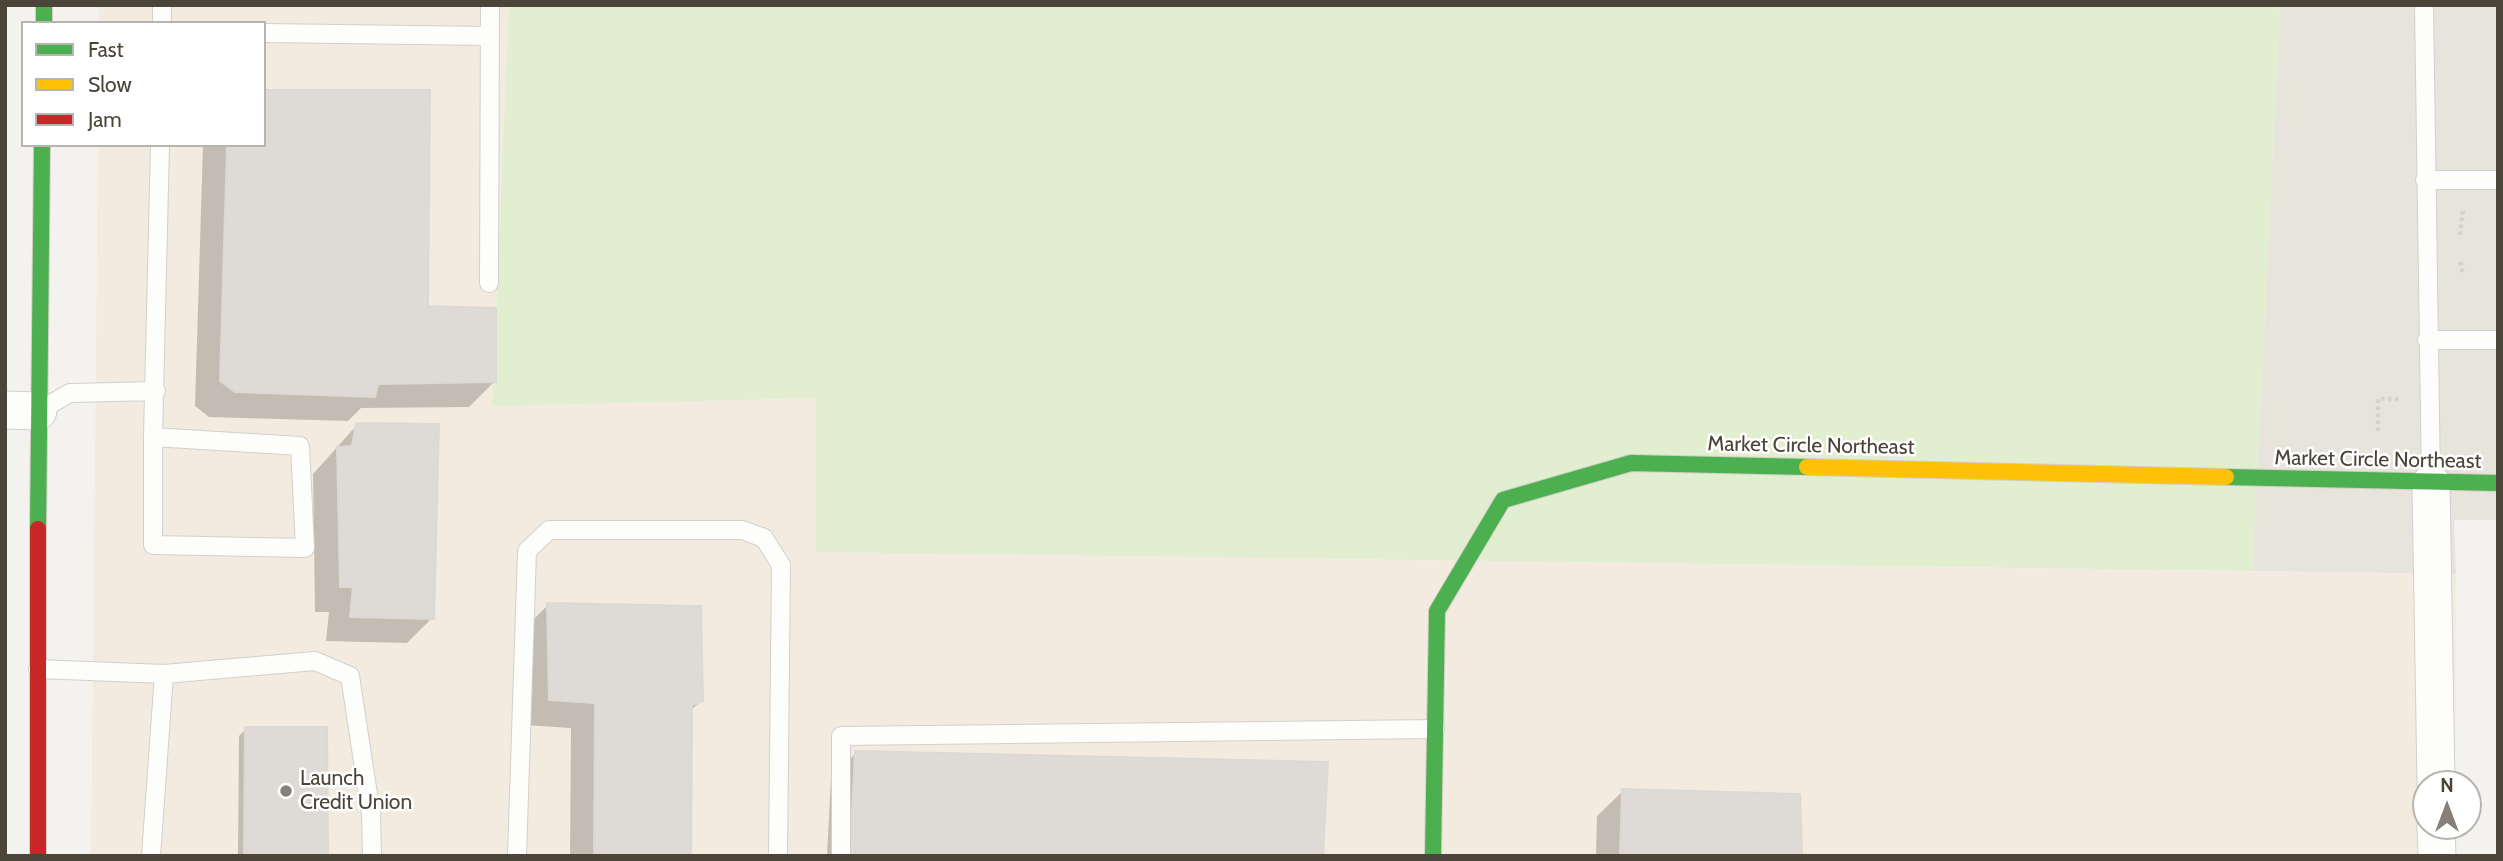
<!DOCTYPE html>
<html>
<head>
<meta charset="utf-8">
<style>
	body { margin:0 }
	#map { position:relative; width:2503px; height:861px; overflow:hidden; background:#f4f2ee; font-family:Cabin,sans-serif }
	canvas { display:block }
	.frame { position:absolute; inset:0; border:7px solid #4b4439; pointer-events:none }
	.legend { position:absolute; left:21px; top:21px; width:245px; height:126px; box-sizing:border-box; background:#fff; border:2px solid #b7b4b0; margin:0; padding:9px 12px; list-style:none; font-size:21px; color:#4b4439 }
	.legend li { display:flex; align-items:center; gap:14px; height:35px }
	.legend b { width:35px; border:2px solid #b7b4b0 }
	.north { position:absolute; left:2412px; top:770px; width:70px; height:70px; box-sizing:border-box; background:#fff; border:2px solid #b7b4b0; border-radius:50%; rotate:0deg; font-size:19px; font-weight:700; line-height:28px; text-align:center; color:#4b4439 }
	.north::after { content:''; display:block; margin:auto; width:24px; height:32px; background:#868178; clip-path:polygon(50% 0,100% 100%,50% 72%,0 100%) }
</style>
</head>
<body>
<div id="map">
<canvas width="2503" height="861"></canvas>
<div class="frame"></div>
<ul class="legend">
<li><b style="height:9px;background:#4caf50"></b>Fast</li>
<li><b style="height:9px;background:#ffc107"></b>Slow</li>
<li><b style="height:9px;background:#c62828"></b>Jam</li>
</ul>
<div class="north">N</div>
</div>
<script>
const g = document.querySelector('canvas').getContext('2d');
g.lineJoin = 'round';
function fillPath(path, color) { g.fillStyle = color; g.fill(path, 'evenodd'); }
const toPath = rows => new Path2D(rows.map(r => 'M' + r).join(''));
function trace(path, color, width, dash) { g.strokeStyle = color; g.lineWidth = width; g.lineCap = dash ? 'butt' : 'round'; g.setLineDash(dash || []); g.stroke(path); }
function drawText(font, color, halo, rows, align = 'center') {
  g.font = font + ' Cabin,sans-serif'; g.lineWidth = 5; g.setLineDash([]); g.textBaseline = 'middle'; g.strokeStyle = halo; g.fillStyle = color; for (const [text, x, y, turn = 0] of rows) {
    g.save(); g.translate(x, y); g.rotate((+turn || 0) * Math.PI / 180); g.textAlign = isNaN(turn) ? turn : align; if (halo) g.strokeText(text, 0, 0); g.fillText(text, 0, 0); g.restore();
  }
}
fillPath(toPath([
	[2280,5,2498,5,2498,520,2454,520,2456,574,2252,571]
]), '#e7e4dc');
fillPath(toPath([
	[99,5,509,5,492,405,817,398,816,552,2456,574,2455,784,2426,784,2426,826,2455,826,2455,856,91,856,98,145,264,145,264,23,99,23]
]), '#f3ebdf');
fillPath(toPath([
	[509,5,2280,5,2252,571,816,552,816,398,492,406]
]), '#e1eecf');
fillPath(toPath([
	[203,145,264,145,427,307,495,381,469,407,361,408,348,421,209,417,195,406],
	[357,425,432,618,407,643,326,641,329,612,315,612,313,474],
	[548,605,701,701,690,711,689,856,570,856,571,728,524,725,523,630],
	[246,729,326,856,238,856,239,736],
	[856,753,1322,856,827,856,831,778],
	[1623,791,1800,856,1596,856,1597,816]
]), '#0003');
const building = toPath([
	[264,90,430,90,428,306,496,308,496,382,378,384,375,397,235,392,220,381,227,145,264,145,264,90],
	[356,423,439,424,434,619,350,617,353,587,340,587,337,447,352,446,356,423],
	[547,603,701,606,703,701,692,705,691,856,594,856,595,703,549,700,547,603],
	[245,727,327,727,328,856,244,856,245,727],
	[855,751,1328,762,1323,856,850,856,855,751],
	[1622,789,1800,794,1802,856,1620,856,1622,789]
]);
fillPath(building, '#dedbd6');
trace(building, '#dcd9d4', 2);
const lane = toPath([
	[2424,5,2431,483],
	[162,23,162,5],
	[264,33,490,36],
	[2425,180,2498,180],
	[489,283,490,5],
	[2427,340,2498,340],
	[38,411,70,393,156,391],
	[153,437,300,446,305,548,153,545,153,437,160,145],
	[38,669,164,674,151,856],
	[164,674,315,661,350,676,371,814,372,856],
	[517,856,527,551,549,530,742,530,764,538,781,565,778,856],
	[841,856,841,736,1435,729]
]);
const street = toPath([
	[5,410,38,411],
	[2431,483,2436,784],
	[2436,826,2437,856]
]);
const fast = toPath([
	[44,5,44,23],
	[2226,477,2498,483],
	[38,529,42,145],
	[1433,856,1437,611,1503,500,1631,463,1807,467]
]);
const slow = toPath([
	[1807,467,2226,477]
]);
const jam = toPath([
	[38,529,38,856]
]);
trace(lane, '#d2d0cb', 20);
trace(street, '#d2d0cb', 39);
trace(fast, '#d3cfc5', 18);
trace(slow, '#d3cfc5', 18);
trace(jam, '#d3cfc5', 18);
trace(toPath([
	[2460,235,2463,210],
	[2460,262,2463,274],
	[2378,431,2378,399,2401,399]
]), '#d3d2cc', 4.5, [3.5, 3.5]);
trace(lane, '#fdfdfc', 18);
trace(street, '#fdfdfc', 37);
trace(fast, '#4caf50', 16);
trace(slow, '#ffc107', 16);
trace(jam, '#c62828', 16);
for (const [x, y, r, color] of [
	[286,791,7,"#868178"]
]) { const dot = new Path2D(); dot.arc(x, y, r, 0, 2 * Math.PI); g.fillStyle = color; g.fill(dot); trace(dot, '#fff', 2.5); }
drawText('21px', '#4b4439', '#fff', [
	["Market Circle Northeast",1811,446,1],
	["Market Circle Northeast",2378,460,1]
]);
drawText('21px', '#4b4439', '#fff', [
	["Launch",300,779],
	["Credit Union",300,803]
], 'left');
</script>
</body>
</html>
